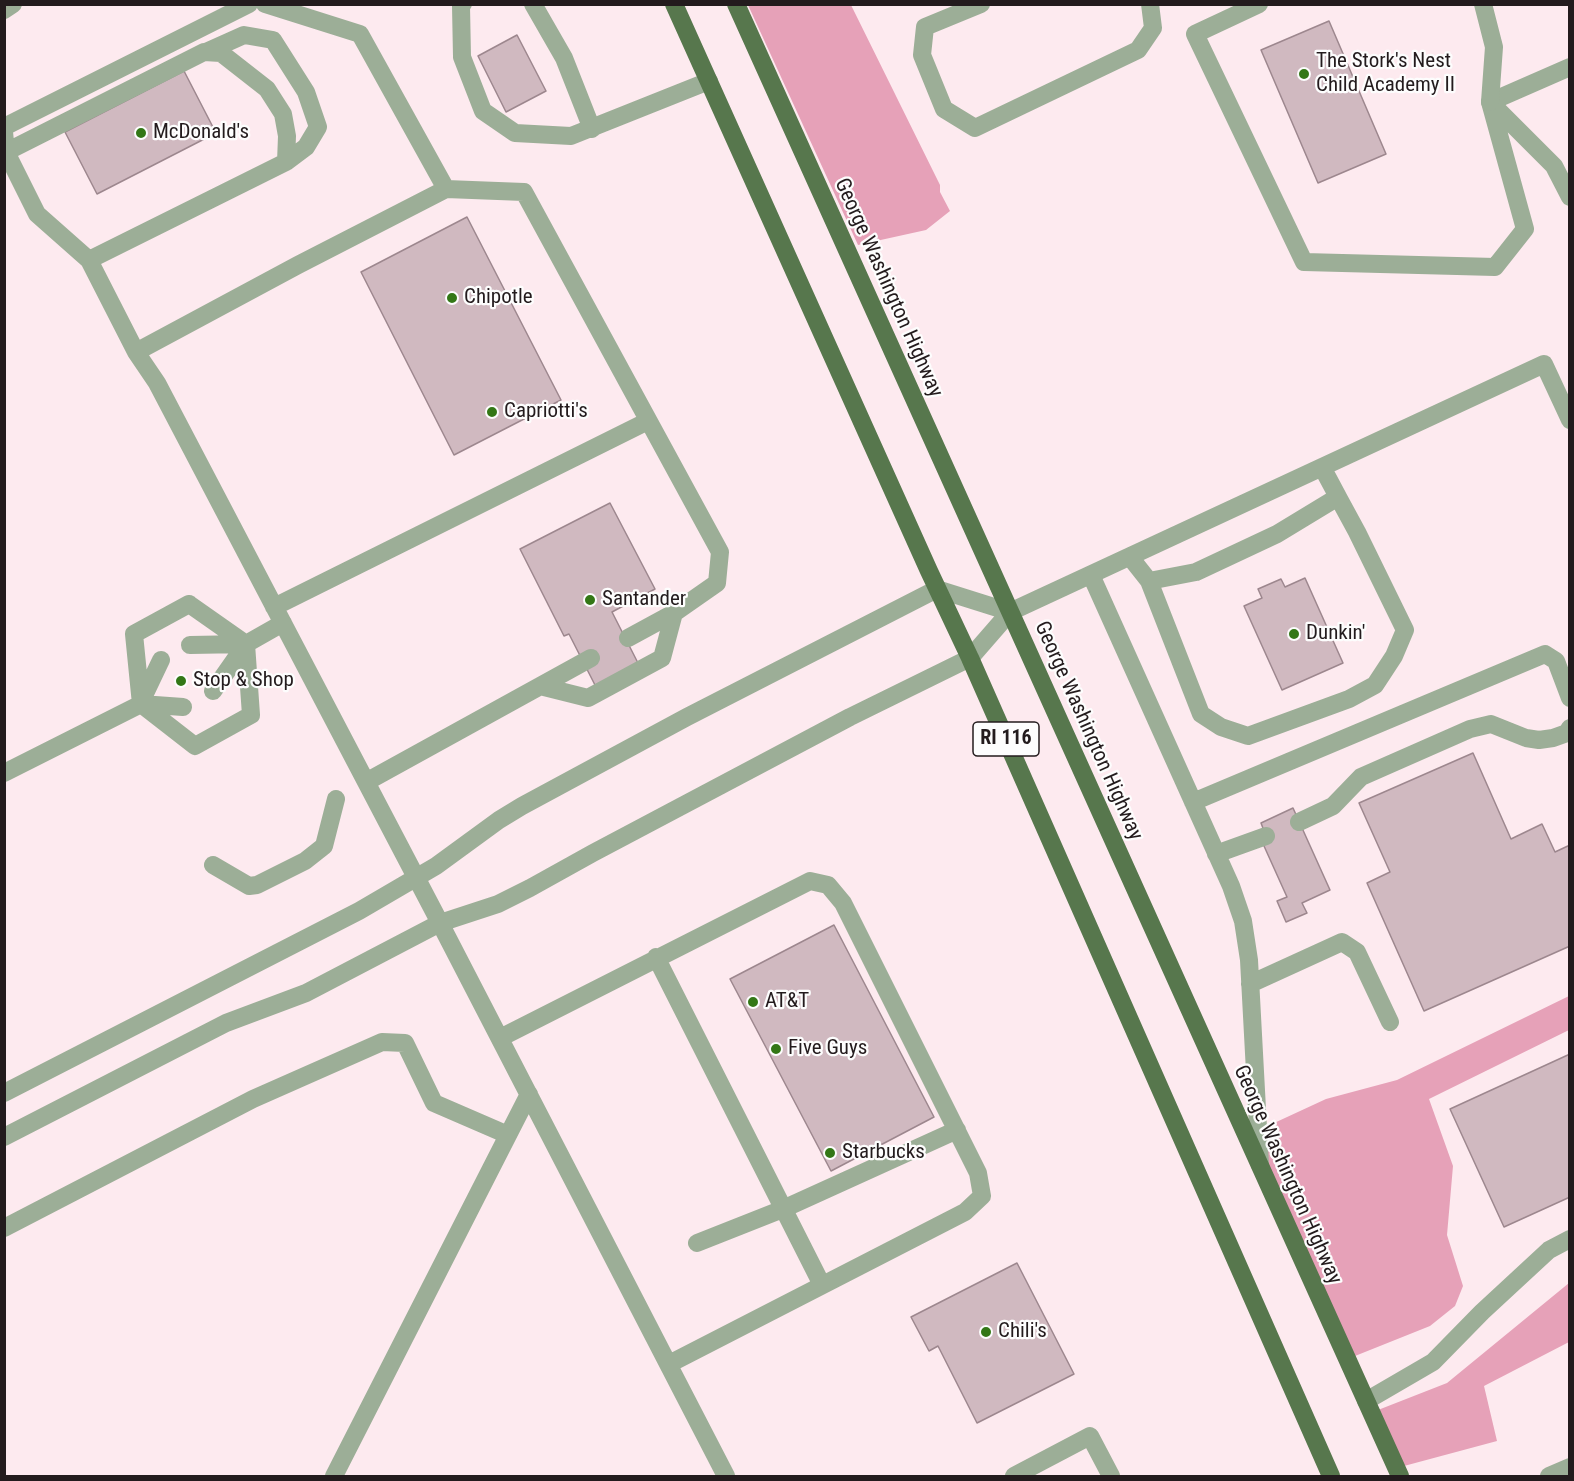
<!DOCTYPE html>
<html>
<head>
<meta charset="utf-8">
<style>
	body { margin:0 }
	#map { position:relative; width:1574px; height:1481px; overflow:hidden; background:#fdeaef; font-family:"Roboto Condensed",sans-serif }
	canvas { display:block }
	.frame { position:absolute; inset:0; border:6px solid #231b1d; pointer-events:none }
</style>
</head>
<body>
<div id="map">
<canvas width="1574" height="1481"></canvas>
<div class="frame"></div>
</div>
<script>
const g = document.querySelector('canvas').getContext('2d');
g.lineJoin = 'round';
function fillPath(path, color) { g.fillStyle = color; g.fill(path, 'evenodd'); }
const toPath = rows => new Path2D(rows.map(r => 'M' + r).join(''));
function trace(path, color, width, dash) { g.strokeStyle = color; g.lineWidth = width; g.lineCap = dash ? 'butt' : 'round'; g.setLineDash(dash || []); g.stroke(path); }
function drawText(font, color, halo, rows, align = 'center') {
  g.font = font + ' "Roboto Condensed",sans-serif'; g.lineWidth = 4.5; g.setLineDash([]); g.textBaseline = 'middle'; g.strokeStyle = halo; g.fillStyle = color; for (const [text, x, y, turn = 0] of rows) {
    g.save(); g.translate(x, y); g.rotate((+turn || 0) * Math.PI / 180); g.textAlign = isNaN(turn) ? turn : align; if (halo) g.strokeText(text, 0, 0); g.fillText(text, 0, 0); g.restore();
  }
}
fillPath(toPath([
	[748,5,851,5,940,185,940,192,950,211,926,230,858,245],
	[1569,996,1569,1030,1429,1099,1453,1166,1447,1235,1463,1286,1455,1306,1430,1326,1355,1356,1254,1135,1259,1130,1326,1099,1397,1080],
	[1569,1283,1569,1342,1484,1386,1497,1441,1404,1466,1378,1410,1447,1383]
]), '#e6a1b8');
const building = toPath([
	[1329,21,1386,154,1318,183,1261,50,1329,21],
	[517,35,546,91,506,112,478,56,517,35],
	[184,71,216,133,97,194,65,132,184,71],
	[467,217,561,400,454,455,361,272,467,217],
	[610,503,655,589,612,612,639,665,596,687,569,634,564,636,520,549,610,503],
	[1305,578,1343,663,1282,690,1244,606,1262,598,1258,589,1281,579,1285,587,1305,578],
	[1473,753,1511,839,1542,824,1555,852,1570,845,1570,946,1424,1011,1367,883,1390,872,1359,803,1473,753],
	[1293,808,1330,890,1302,903,1307,913,1286,922,1277,901,1287,897,1264,846,1266,836,1261,823,1293,808],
	[834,925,934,1117,831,1171,730,979,834,925],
	[1570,1054,1570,1197,1504,1227,1450,1109,1570,1054],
	[1017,1263,1074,1374,977,1423,938,1346,929,1351,911,1317,1017,1263]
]);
fillPath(building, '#d0b9c0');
trace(building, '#9d878e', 1.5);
trace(toPath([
	[265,4,360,34,446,189,524,192,720,552,717,583,674,613,628,638],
	[463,4,461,6,462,57,483,111,515,133,571,136,709,81],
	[533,4,564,58,592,129],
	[981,4,925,27,922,55,944,109,975,128,1138,50,1153,28,1150,4],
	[1259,4,1195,34,1304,262,1495,267,1525,229,1490,102],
	[4,10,13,4],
	[206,52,244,35,273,40,306,92,318,127,306,147,286,162],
	[1490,102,1570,67],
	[1491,103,1554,166,1570,197],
	[4,127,249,4],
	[4,132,6,152,37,214,89,260,136,352,157,383,440,923,726,1476],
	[4,153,204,52,221,53,267,89,283,114,287,136,286,162,89,260],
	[136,352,298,265,446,189],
	[1130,557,1149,581,1196,572,1277,534,1338,497,1322,467],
	[1091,575,1231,886,1243,921,1249,960,1260,1165],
	[1149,581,1201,714,1221,727,1248,736,1349,699,1375,685,1394,656,1405,630,1357,532,1338,497],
	[189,604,246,644,251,715,195,746,141,704,134,634,189,604],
	[274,607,648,421],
	[190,645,246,644],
	[540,686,588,698,662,658,674,613],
	[213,691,246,644,283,623],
	[141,702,161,660],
	[4,773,141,704,183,707],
	[366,782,591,658],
	[1193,802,1545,654,1556,661,1570,698],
	[1299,822,1333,806,1361,777,1470,729,1491,724,1526,738,1539,740,1553,738,1567,733,1570,728],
	[1216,854,1266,836],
	[213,865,249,886,257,885,305,861,324,846,336,799],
	[656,957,822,1285],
	[1250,984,1342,942,1357,952,1390,1022],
	[500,1038,810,881,828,885,843,903,978,1173,982,1196,965,1212,669,1364],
	[4,1093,359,911,436,866,499,820,522,806,687,717,937,589,1010,612],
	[4,1137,226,1023,306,993,440,923,498,904,530,888,593,853,850,717,970,658,1010,612,1544,364,1570,420],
	[4,1228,253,1099,382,1042,405,1043,434,1103,508,1135],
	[697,1243,783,1209,957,1130],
	[1366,1401,1433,1362,1482,1312,1549,1250,1570,1239],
	[334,1476,529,1094],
	[1014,1476,1090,1436,1111,1476],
	[1549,1476,1570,1467]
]), '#9cae97', 18);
trace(toPath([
	[1483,4,1494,47,1490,102]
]), '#9cae97', 18);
trace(toPath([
	[674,4,929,571,970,658,1331,1476],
	[736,4,1400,1476]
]), '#57774d', 18);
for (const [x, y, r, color] of [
	[1304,74,6,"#337716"],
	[141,133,6,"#337716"],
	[452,298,6,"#337716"],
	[492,412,6,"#337716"],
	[590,600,6,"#337716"],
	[1294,634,6,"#337716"],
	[181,681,6,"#337716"],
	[753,1002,6,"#337716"],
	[776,1049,6,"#337716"],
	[830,1153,6,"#337716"],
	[986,1332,6,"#337716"]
]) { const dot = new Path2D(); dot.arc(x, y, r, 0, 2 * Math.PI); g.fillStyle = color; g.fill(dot); trace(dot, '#fdfdfd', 2); }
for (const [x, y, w] of [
	[1006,739,66]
]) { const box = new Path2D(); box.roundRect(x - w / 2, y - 17, w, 34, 4.5); g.fillStyle = '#fdfdfd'; g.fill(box); trace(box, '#231b1d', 1.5); }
drawText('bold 20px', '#231b1d', null, [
	["RI 116",1006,739]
]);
drawText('21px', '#231b1d', '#fdfdfd', [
	["The Stork's Nest",1316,62],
	["Child Academy II",1316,86],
	["McDonald's",153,133],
	["Chipotle",464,298],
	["Capriotti's",504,412],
	["Santander",602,600],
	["Dunkin'",1306,634],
	["Stop & Shop",193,681],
	["AT&T",765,1002],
	["Five Guys",788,1049],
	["Starbucks",842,1153],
	["Chili's",998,1332]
], 'left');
drawText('21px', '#231b1d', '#fdfdfd', [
	["George Washington Highway",888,288,66],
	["George Washington Highway",1088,731,66],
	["George Washington Highway",1287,1175,66]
]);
</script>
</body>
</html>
